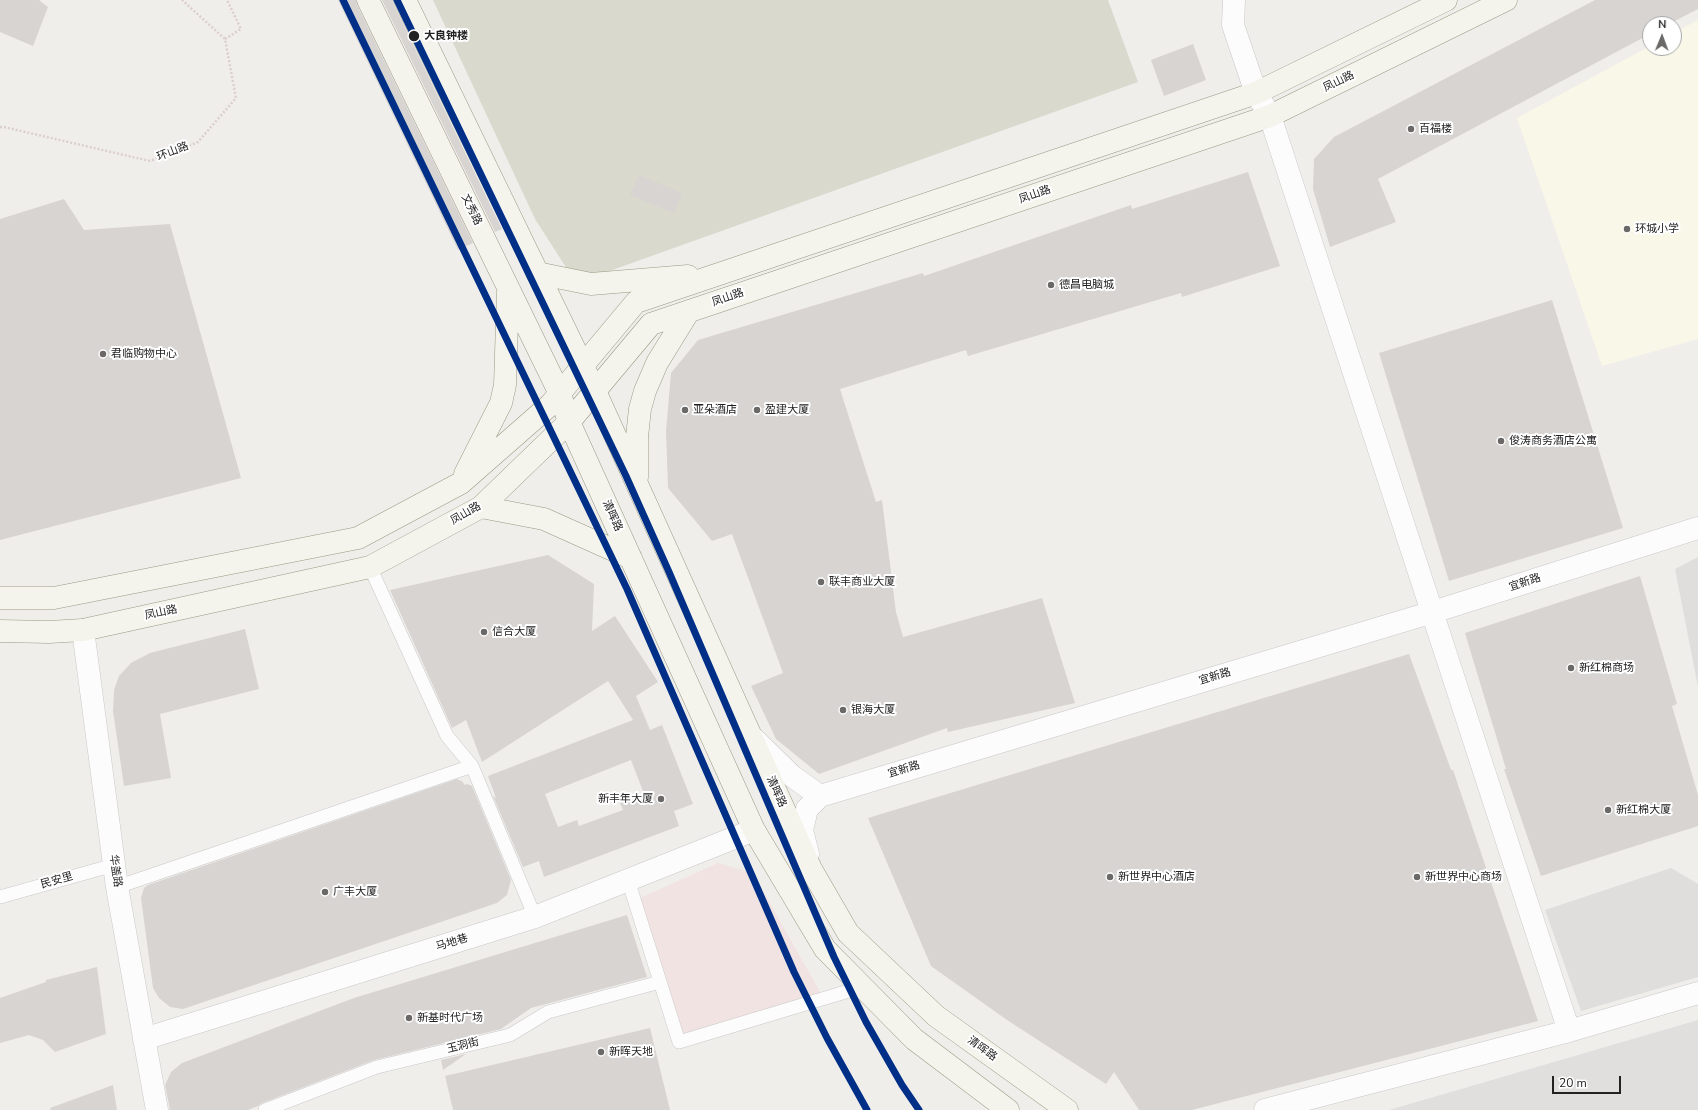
<!DOCTYPE html>
<html>
<head>
<meta charset="utf-8">
<style>
	body { margin:0 }
	#map { position:relative; width:1698px; height:1110px; overflow:hidden; background:#f0eeeb; font-family:"Nunito Sans",sans-serif }
	canvas { display:block }
	.north { position:absolute; left:1642px; top:16px; width:40px; height:40px; box-sizing:border-box; background:#fff; border:1px solid #a7a7a7; border-radius:50%; rotate:1deg; font-size:11px; font-weight:700; line-height:16px; text-align:center; color:#222 }
	.north::after { content:''; display:block; margin:auto; width:14px; height:18px; background:#6a6968; clip-path:polygon(50% 0,100% 100%,50% 72%,0 100%) }
	.scale { position:absolute; left:1552px; top:1076px; width:69px; height:18px; box-sizing:border-box; border:2px solid #222; border-top:0; padding-left:5px; font-size:12px; line-height:14px; white-space:nowrap; color:#222; -webkit-text-stroke:3px #fff; paint-order:stroke }
</style>
</head>
<body>
<div id="map">
<canvas width="1698" height="1110"></canvas>
<div class="north">N</div>
<div class="scale">20 m</div>
</div>
<script>
const g = document.querySelector('canvas').getContext('2d');
g.lineJoin = 'round';
function fillPath(path, color) { g.fillStyle = color; g.fill(path, 'evenodd'); }
const toPath = rows => new Path2D(rows.map(r => 'M' + r).join(''));
function trace(path, color, width, dash) { g.strokeStyle = color; g.lineWidth = width; g.lineCap = dash ? 'butt' : 'round'; g.setLineDash(dash || []); g.stroke(path); }
function drawText(font, color, halo, rows, align = 'center') {
  g.font = font + ' "Nunito Sans","Noto Sans SC",sans-serif'; g.lineWidth = 4; g.setLineDash([]); g.textBaseline = 'middle'; g.strokeStyle = halo; g.fillStyle = color; for (const [text, x, y, turn = 0] of rows) {
    g.save(); g.translate(x, y); g.rotate((+turn || 0) * Math.PI / 180); g.textAlign = isNaN(turn) ? turn : align; if (halo) g.strokeText(text, 0, 0); g.fillText(text, 0, 0); g.restore();
  }
}
fillPath(toPath([
	[1698,557,1698,687,1675,569],
	[1671,868,1698,884,1698,977,1581,1011,1545,910]
]), '#dfdedc');
fillPath(toPath([
	[718,863,753,873,827,1004,674,1047,629,903]
]), '#f1e3e1');
fillPath(toPath([
	[1698,20,1698,339,1602,366,1517,118,1650,46,1650,48,1674,48,1674,33]
]), '#f8f7e8');
fillPath(toPath([
	[433,0,1108,0,1138,82,576,283,535,219]
]), '#d9d9cd');
fillPath(toPath([
	[1698,1020,1698,1110,1389,1110]
]), '#e0dfde');
fillPath(toPath([
	[0,0,39,0,48,7,33,46,0,32],
	[338,0,356,0,357,5,473,243,458,250],
	[382,0,393,0,394,5,502,229,495,232],
	[1595,0,1698,0,1698,9,1669,24,1650,24,1650,34,1378,179,1396,222,1330,247,1313,189,1314,159,1334,137],
	[1193,44,1206,80,1164,96,1151,60],
	[1248,172,1280,266,1182,297,1181,293,968,356,966,350,840,389,876,502,882,500,896,612,903,637,1042,598,1075,703,948,732,947,728,819,774,776,739,751,686,783,673,732,534,712,541,668,488,666,431,671,373,698,340,923,273,924,276,1131,205,1132,209],
	[639,175,682,193,674,213,630,195],
	[64,199,84,230,170,224,241,478,0,540,0,219],
	[1552,300,1623,528,1449,581,1379,353],
	[548,555,594,584,592,631,615,616,658,682,636,696,650,730,662,725,693,804,674,811,679,826,544,877,539,861,523,867,493,796,496,798,488,776,633,720,608,681,482,762,466,720,452,728,390,590],
	[631,760,644,794,620,803,623,810,579,826,577,820,558,827,545,794],
	[1640,576,1677,704,1672,706,1698,795,1698,826,1541,876,1504,769,1506,769,1465,633],
	[245,629,259,689,160,714,171,778,124,786,113,711,114,690,119,676,131,663,150,653],
	[1409,654,1451,770,1453,770,1538,1021,1192,1110,1139,1110,1114,1072,1106,1084,1007,1020,931,966,868,818],
	[457,779,463,782,464,785,467,784,472,786,511,880,507,895,497,903,183,1009,170,1007,159,998,153,988,141,898,144,888,148,885],
	[627,915,647,977,531,1008,501,1029,374,1060,262,1103,258,1106,248,1110,170,1110,165,1085,171,1072,182,1063,354,998],
	[97,967,106,1034,55,1052,43,1040,29,1035,0,1043,0,998,46,982,46,980],
	[650,1028,670,1110,453,1110,445,1076],
	[466,1054,443,1070,441,1060],
	[113,1085,117,1110,51,1110,50,1108]
]), '#d7d4d2');
const lane = toPath([
	[370,567,447,736,472,766,535,917],
	[628,880,679,1042,862,987],
	[117,887,472,766],
	[0,897,114,865],
	[265,1110,377,1067,510,1035,548,1012,660,982]
]);
const street = toPath([
	[1234,0,1233,25,1256,93,1270,116,1569,1031,1698,993],
	[83,630,117,887,157,1110],
	[750,735,792,776,820,796,1433,612,1698,528],
	[808,854,802,830,807,809,820,796],
	[144,1039,535,917,754,830],
	[1265,1110,1569,1031]
]);
const secondary = toPath([
	[368,0,560,394,569,422,754,830,825,949,914,1039,1008,1110],
	[405,0,595,391,811,869,848,933,936,1016,1067,1110],
	[537,273,591,284,688,276],
	[465,474,501,403,505,385,508,292],
	[637,477,637,437,640,409,645,391,657,363,689,311],
	[481,507,544,519,631,558],
	[0,598,54,598,358,538,461,483,550,405,636,302,1256,93,1446,0],
	[0,631,49,632,83,630,370,567,481,507,569,422,651,324,1270,116,1506,0]
]);
trace(lane, '#c9c8c7', 14);
trace(street, '#c9c8c7', 23);
trace(secondary, '#999a82', 23);
trace(toPath([
	[225,39,241,29,227,0],
	[0,127,4,127,150,161,198,142,236,98,225,39,182,0]
]), '#dccecd', 2.5, [2, 2]);
trace(lane, '#fdfcfc', 13);
trace(street, '#fdfcfc', 22);
trace(secondary, '#f4f4ed', 22);
trace(toPath([
	[343,0,627,589,794,972,827,1038,867,1110],
	[397,0,626,476,669,572,834,957,866,1022,902,1085,919,1110]
]), '#002f87', 7);
for (const [x, y, r, color] of [
	[414,36,6,"#222"],
	[1411,129,4,"#6a6968"],
	[1627,229,4,"#6a6968"],
	[1051,285,4,"#6a6968"],
	[103,354,4,"#6a6968"],
	[685,410,4,"#6a6968"],
	[757,410,4,"#6a6968"],
	[1501,441,4,"#6a6968"],
	[821,582,4,"#6a6968"],
	[484,632,4,"#6a6968"],
	[1571,668,4,"#6a6968"],
	[843,710,4,"#6a6968"],
	[661,799,4,"#6a6968"],
	[1608,810,4,"#6a6968"],
	[1110,877,4,"#6a6968"],
	[1417,877,4,"#6a6968"],
	[325,892,4,"#6a6968"],
	[409,1018,4,"#6a6968"],
	[601,1052,4,"#6a6968"]
]) { const dot = new Path2D(); dot.arc(x, y, r, 0, 2 * Math.PI); g.fillStyle = color; g.fill(dot); trace(dot, '#fff', 1.5); }
drawText('bold 11px', '#222', '#fff', [
	["大良钟楼",424,36]
], 'left');
drawText('11px', '#222', '#fff', [
	["凤山路",1339,82,-26],
	["环山路",173,152,-21],
	["凤山路",1035,195,-19],
	["文秀路",471,210,64],
	["凤山路",728,298,-19],
	["凤山路",466,514,-30],
	["清晖路",612,516,66],
	["宜新路",1525,583,-18],
	["凤山路",161,613,-12],
	["宜新路",1215,677,-17],
	["宜新路",904,770,-17],
	["清晖路",776,792,66],
	["华盖路",115,871,82],
	["民安里",57,881,-16],
	["马地巷",452,943,-17],
	["玉洞街",463,1046,-14],
	["清晖路",982,1049,36]
]);
drawText('11px', '#222', '#fff', [
	["百福楼",1419,129],
	["环城小学",1635,229],
	["德昌电脑城",1059,285],
	["君临购物中心",111,354],
	["亚朵酒店",693,410],
	["盈建大厦",765,410],
	["俊涛商务酒店公寓",1509,441],
	["联丰商业大厦",829,582],
	["信合大厦",492,632],
	["新红棉商场",1579,668],
	["银海大厦",851,710],
	["新丰年大厦",653,799,"right"],
	["新红棉大厦",1616,810],
	["新世界中心酒店",1118,877],
	["新世界中心商场",1425,877],
	["广丰大厦",333,892],
	["新基时代广场",417,1018],
	["新晖天地",609,1052]
], 'left');
</script>
</body>
</html>
